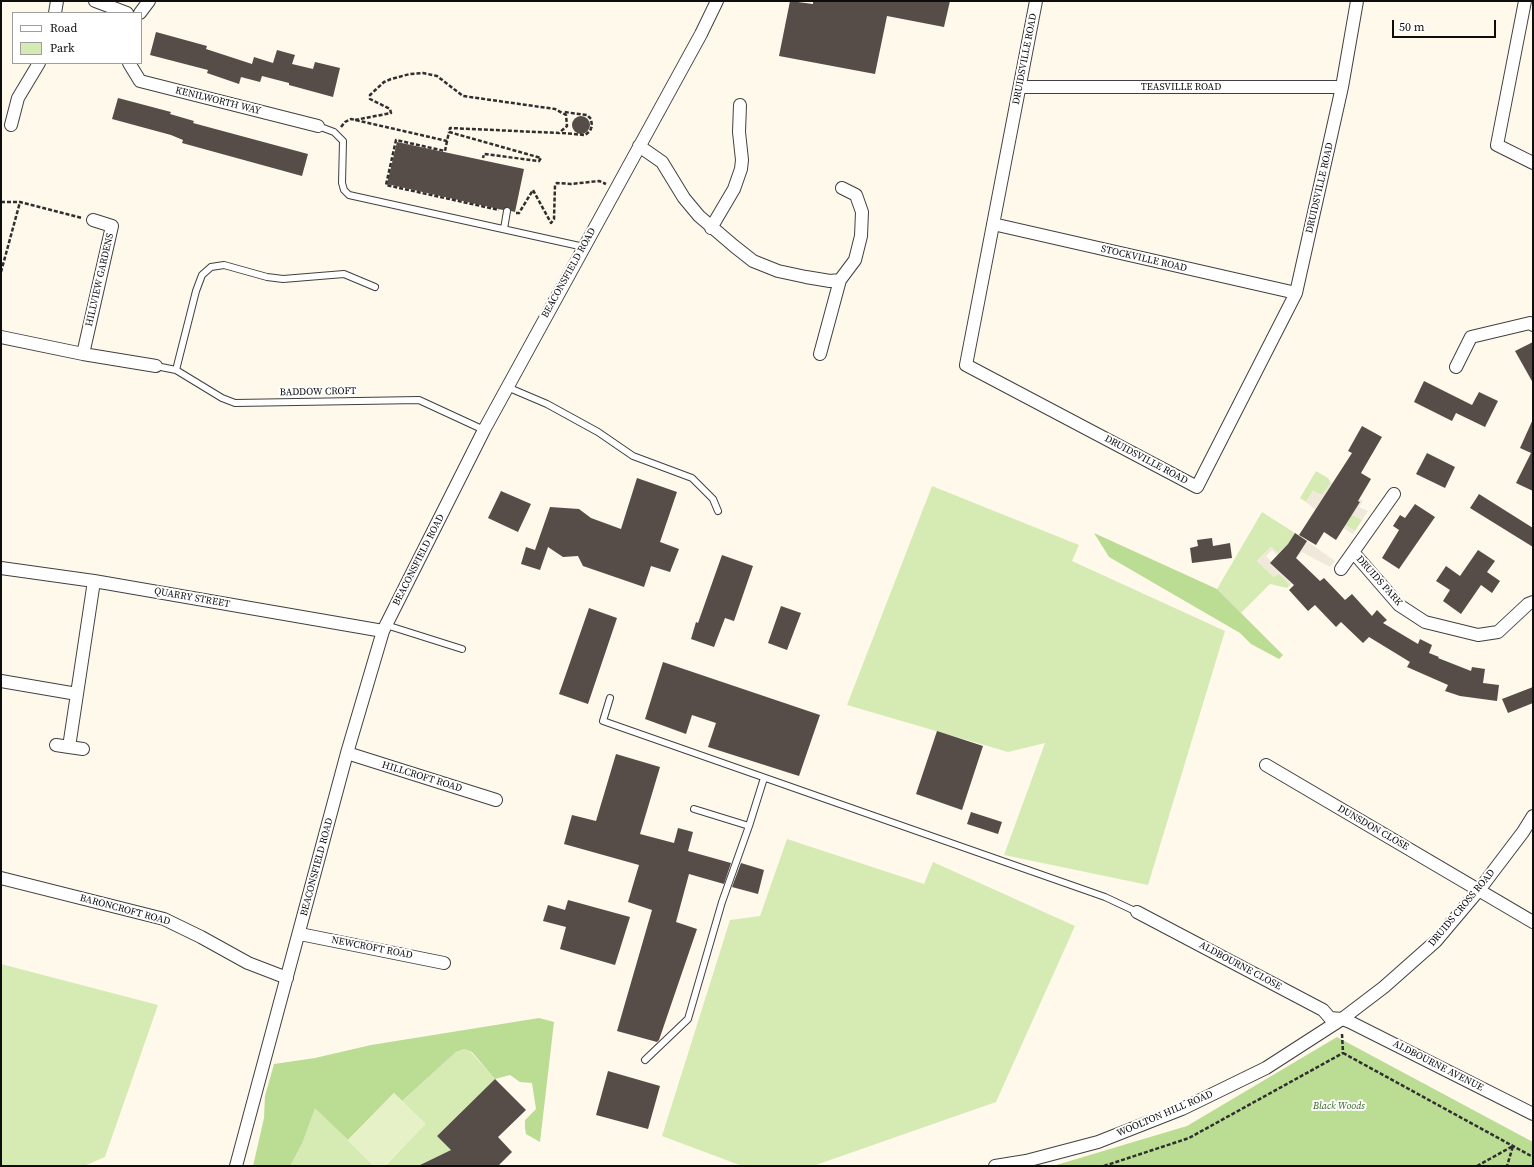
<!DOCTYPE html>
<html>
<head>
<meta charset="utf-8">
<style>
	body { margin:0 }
	#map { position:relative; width:1534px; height:1167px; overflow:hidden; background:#fff9ec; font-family:"Source Serif 4",serif }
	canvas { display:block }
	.frame { position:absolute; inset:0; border:2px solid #0d0d0d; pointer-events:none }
	.legend { position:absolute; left:12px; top:12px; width:130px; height:52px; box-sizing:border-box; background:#fff; border:1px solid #9e9e9e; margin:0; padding:5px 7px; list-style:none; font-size:12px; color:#0d0d0d }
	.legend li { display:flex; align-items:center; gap:8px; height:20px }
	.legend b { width:20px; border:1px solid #9e9e9e }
	.scale { position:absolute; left:1392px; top:20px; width:104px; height:18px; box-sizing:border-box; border:2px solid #0d0d0d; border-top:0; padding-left:5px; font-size:12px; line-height:14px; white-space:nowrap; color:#0d0d0d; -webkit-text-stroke:3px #fff; paint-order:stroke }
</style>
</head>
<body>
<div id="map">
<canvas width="1534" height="1167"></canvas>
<div class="frame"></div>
<ul class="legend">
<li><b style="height:5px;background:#fff"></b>Road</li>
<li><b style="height:11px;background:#d6ebb4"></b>Park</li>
</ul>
<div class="scale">50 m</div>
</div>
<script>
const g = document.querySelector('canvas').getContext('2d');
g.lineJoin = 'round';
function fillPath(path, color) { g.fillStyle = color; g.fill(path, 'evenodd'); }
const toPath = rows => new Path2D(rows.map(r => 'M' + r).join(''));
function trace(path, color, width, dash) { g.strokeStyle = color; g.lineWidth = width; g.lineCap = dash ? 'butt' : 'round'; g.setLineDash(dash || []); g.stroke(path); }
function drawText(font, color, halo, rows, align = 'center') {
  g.font = font + ' "Source Serif 4",serif'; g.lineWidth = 4; g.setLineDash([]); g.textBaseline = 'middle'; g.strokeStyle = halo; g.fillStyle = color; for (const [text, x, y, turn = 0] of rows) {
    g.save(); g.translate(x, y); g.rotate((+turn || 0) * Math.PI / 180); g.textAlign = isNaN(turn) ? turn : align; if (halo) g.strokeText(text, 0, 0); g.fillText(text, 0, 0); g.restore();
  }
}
fillPath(toPath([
	[1316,471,1328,478,1331,483,1322,495,1313,491,1306,502,1300,498],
	[932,486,1079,545,1072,561,1225,631,1148,885,1004,855,1045,743,1008,752,847,705],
	[1343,509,1362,520,1355,531,1336,520],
	[1262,512,1295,533,1288,544,1278,553,1271,547,1257,561,1274,577,1279,573,1290,585,1287,588,1270,584,1241,613,1217,589],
	[787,839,924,884,933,862,1075,926,996,1102,813,1166,742,1166,662,1136,730,920,760,916],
	[1,964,158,1005,105,1157,84,1166,1,1166],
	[464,1049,471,1052,495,1079,437,1136,451,1150,418,1166,385,1166,425,1124,402,1101,456,1052],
	[315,1107,374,1166,290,1166,302,1144]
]), '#d6ebb4');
fillPath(toPath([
	[1094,533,1217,589,1283,655,1279,659,1251,644,1240,633,1109,557],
	[539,1018,554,1022,540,1142,526,1134,525,1128,525,1120,536,1109,532,1083,520,1082,510,1075,495,1079,472,1052,464,1049,456,1052,402,1101,394,1093,348,1140,315,1108,302,1144,290,1166,253,1166,264,1118,265,1096,274,1064,315,1058,371,1045],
	[1337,1037,1533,1142,1533,1166,1053,1166,1187,1126]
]), '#bbdc93');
fillPath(toPath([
	[394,1093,426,1124,384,1166,374,1166,348,1140]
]), '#e7f1c7');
fillPath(toPath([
	[1334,482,1363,501,1359,507,1368,511,1362,520,1343,509,1336,519,1355,531,1353,534,1315,511,1316,510,1306,502,1313,491,1324,496,1316,508,1334,519,1342,507,1353,513,1360,502,1332,484,1324,496,1322,495,1331,483],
	[1307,541,1335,561,1330,567,1302,552,1296,558,1277,555,1272,550,1266,556,1271,561,1270,563,1291,583,1296,578,1297,580,1290,585,1279,574,1274,577,1257,561,1271,547,1278,553,1287,545,1299,553]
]), '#efe8db');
fillPath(toPath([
	[790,1,813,4,813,1,950,1,944,27,887,16,875,74,779,56],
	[156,32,207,46,206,49,252,64,254,57,273,63,277,50,295,55,292,64,313,69,315,62,340,68,333,97,289,85,289,83,262,76,260,82,241,77,239,84,207,73,208,70,150,55],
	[118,98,171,112,170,114,194,121,193,123,308,154,302,176,182,143,183,140,171,135,112,119],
	'572 125a9 9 0 1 1 18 0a9 9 0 1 1-18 0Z',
	[397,142,524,169,515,212,511,211,508,207,503,210,387,184],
	[1533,342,1533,383,1515,351],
	[1424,381,1472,405,1479,392,1498,401,1485,427,1456,413,1452,421,1414,402],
	[1533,419,1533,491,1516,483,1531,453,1520,448],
	[1362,426,1382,437,1361,473,1371,479,1358,501,1360,502,1336,540,1324,532,1316,545,1299,535,1352,453,1348,451],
	[1427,453,1455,467,1445,488,1416,474],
	[637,478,677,492,660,542,679,549,670,572,651,566,644,587,583,566,578,556,563,557,548,547,540,570,521,564,526,547,535,550,550,507,579,509,591,518,621,529],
	[501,491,531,504,518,532,488,518],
	[1479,494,1533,528,1533,547,1470,508],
	[1415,504,1435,517,1399,569,1382,558,1399,530,1393,526,1400,515,1405,518],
	[1295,533,1307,541,1296,558,1320,581,1324,578,1345,600,1352,594,1372,616,1377,610,1387,620,1383,623,1418,644,1420,639,1432,645,1429,653,1439,657,1438,658,1471,671,1472,667,1485,669,1483,683,1499,685,1497,701,1460,696,1445,691,1448,685,1407,667,1410,662,1369,637,1363,643,1341,622,1336,627,1315,605,1308,611,1289,590,1294,585,1270,563,1288,544],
	[1212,538,1213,546,1230,543,1232,558,1192,563,1190,548,1198,546,1197,540],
	[1478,550,1495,561,1487,572,1500,581,1492,593,1481,585,1461,614,1443,601,1450,590,1436,581,1446,566,1460,576],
	[722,555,753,566,734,621,725,618,714,647,691,639,696,622,698,623],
	[781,606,801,613,787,650,768,643],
	[589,608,617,618,588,704,559,694],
	[663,662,820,715,799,776,708,747,716,723,692,715,686,734,645,719],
	[1533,687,1533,703,1508,713,1502,699],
	[937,731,983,746,962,810,916,794],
	[616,754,660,767,640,834,674,843,678,828,693,832,688,851,731,863,724,884,689,874,676,922,697,929,659,1040,657,1042,617,1031,652,910,628,902,639,865,564,844,572,815,596,821],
	[971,812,1002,822,998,834,967,824],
	[741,863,764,870,758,894,732,887],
	[568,900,630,917,615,965,560,949,566,927,543,921,548,905,565,910],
	[608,1071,660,1086,648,1129,596,1115],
	[495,1079,526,1110,498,1137,512,1152,498,1166,418,1166,451,1150,437,1136]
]), '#564c48');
const lane = toPath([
	[318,126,334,132,343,141,342,183,344,190,349,195,584,247],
	[504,229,507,211],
	[156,366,176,370,222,398,235,403,419,400,484,430],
	[176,370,196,291,202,275,211,267,224,265,267,277,283,279,344,274,375,287],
	[507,387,547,404,598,432,633,456,692,478,713,499,718,511],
	[386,625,462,649],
	[610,698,603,721,1105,897,1137,912],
	[694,809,749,826,764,778],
	[645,1060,688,1019,722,902,749,826]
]);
const street = toPath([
	[95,1,127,13],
	[1036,1,966,365,1197,487,1296,293,1342,87,1357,1],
	[1525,1,1497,145,1533,163],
	[55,13,57,1],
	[140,13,149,1],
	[129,63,140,81,318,126],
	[1020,87,1342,87],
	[11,125,18,98,39,63],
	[639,146,662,162,684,198,699,216,734,246,753,261,778,271,806,277,830,281,840,280,855,260,861,236,862,212,856,195,842,188],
	[993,224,1296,293],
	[711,228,734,189,741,169,742,160,739,132,740,105],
	[1,337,83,354,156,366],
	[83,354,112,226,93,220],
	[820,354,840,280],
	[1456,367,1471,337,1530,323,1533,325],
	[1394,494,1353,552,1399,605,1425,622,1478,635,1498,632,1528,604,1533,602],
	[1,568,94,581,383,631],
	[1341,569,1353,552],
	[1,681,77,694],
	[56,745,69,747],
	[83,749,69,747,94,581],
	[347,753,496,800],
	[1266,765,1533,922],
	[1,878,164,919,201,937,248,963,287,978],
	[1137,912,1323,1010,1330,1018,1342,1019,1350,1022,1533,1114],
	[300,934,444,963],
	[236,1166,347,753,383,631,484,430,701,34,717,1],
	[995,1166,1026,1161,1098,1142,1182,1109,1266,1068,1342,1019,1384,987,1436,941,1479,890,1523,832,1533,816]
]);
trace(lane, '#404040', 8);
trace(street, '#404040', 14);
trace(toPath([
	[355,120,391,113,390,109,370,99,370,95,384,82,391,79,410,74,423,73,437,76,463,96,555,109,566,115,567,126,559,133,450,128,449,132,541,158,539,161,484,154,483,158],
	[341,127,345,122,351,119,447,141,449,132],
	[562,133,585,135,590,131,592,126,591,119,587,115,564,112],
	[447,141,445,151,396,140,386,185,499,210],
	[1,202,20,202,82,218],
	[516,213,519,213,533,190,551,223,554,219,555,185,557,183,571,184,599,181,606,184],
	[1,272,20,202],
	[1342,1034,1343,1053],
	[1343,1053,1533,1157],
	[1104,1166,1189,1138,1343,1053],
	[1477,1166,1513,1146,1507,1166]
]), '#2f2f2f', 2.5, [4, 2]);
trace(lane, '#fff', 6);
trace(street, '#fff', 12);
drawText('10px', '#0d0d0d', '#fff', [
	["DRUIDSVILLE ROAD",1025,59,-79],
	["TEASVILLE ROAD",1181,87],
	["KENILWORTH WAY",218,101,14],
	["DRUIDSVILLE ROAD",1320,188,-77],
	["STOCKVILLE ROAD",1144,259,13],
	["BEACONSFIELD ROAD",569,273,-61],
	["HILLVIEW GARDENS",100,280,-77],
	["BADDOW CROFT",318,392,-1],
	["DRUIDSVILLE ROAD",1146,460,28],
	["BEACONSFIELD ROAD",419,560,-63],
	["DRUIDS PARK",1379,581,48],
	["QUARRY STREET",192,598,10],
	["HILLCROFT ROAD",422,777,17],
	["DUNSDON CLOSE",1373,828,30],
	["BEACONSFIELD ROAD",317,867,-75],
	["DRUIDS CROSS ROAD",1462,908,-50],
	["BARONCROFT ROAD",125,910,15],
	["NEWCROFT ROAD",372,948,11],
	["ALDBOURNE CLOSE",1240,966,28],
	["ALDBOURNE AVENUE",1438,1066,27],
	["WOOLTON HILL ROAD",1165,1114,-23]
]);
drawText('italic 10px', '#32661b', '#fff', [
	["Black Woods",1339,1106]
]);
</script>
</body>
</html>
